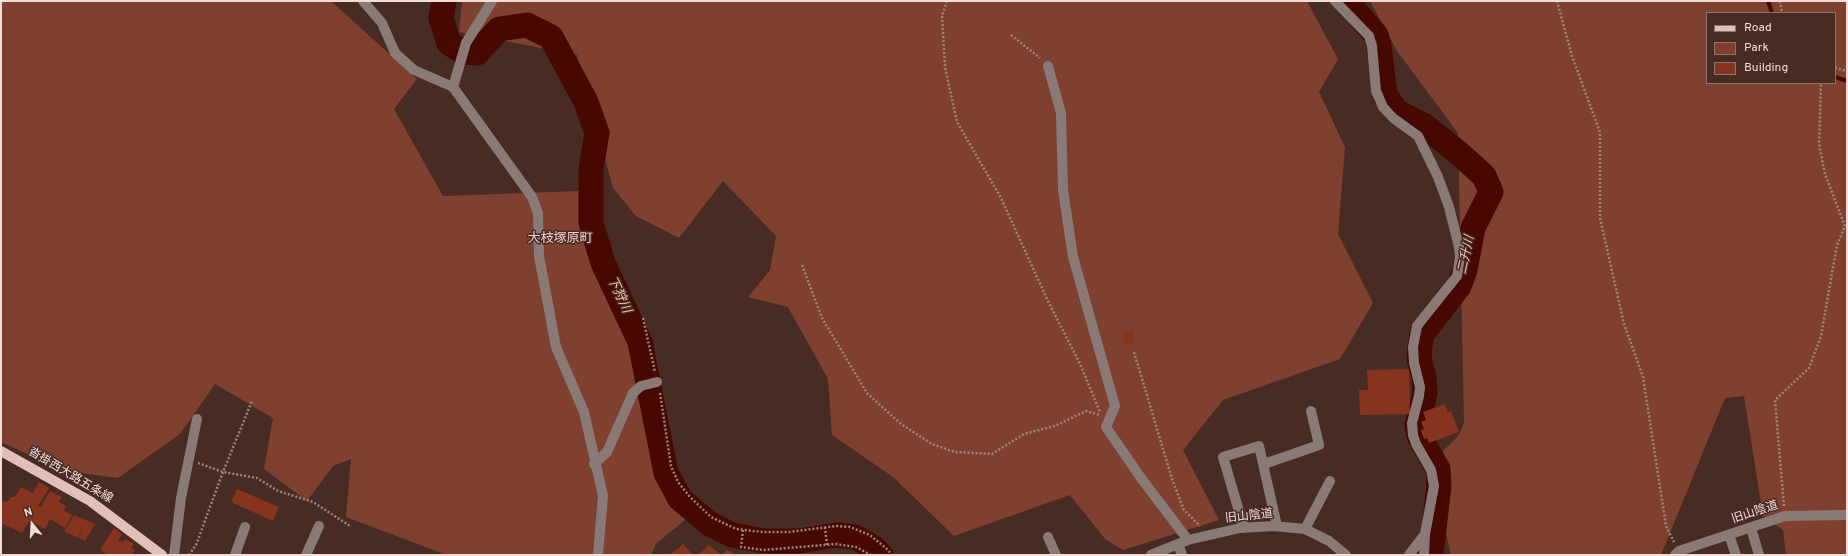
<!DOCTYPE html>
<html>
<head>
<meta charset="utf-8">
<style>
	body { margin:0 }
	#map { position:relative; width:1848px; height:556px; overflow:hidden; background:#482b23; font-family:Overpass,sans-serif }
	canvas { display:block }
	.frame { position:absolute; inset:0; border:2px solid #f2ded9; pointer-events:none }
	.legend { position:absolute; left:1706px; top:12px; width:130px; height:72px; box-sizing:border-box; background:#482b23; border:1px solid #8c736c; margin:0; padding:5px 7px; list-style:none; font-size:12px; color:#f2ded9 }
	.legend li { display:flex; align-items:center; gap:8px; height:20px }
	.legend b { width:20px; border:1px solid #8c736c }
	.north { position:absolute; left:12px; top:504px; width:40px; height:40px; -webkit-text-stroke:3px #482b23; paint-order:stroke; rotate:342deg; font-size:11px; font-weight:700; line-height:16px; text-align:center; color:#f2ded9 }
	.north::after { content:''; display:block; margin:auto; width:14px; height:18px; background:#f2ded9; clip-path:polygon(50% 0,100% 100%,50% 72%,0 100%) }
</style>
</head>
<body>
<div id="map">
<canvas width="1848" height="556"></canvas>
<div class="frame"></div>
<ul class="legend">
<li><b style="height:5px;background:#e1c0b7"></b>Road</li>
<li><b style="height:11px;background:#80402f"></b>Park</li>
<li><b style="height:11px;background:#86341f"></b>Building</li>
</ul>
<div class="north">N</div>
</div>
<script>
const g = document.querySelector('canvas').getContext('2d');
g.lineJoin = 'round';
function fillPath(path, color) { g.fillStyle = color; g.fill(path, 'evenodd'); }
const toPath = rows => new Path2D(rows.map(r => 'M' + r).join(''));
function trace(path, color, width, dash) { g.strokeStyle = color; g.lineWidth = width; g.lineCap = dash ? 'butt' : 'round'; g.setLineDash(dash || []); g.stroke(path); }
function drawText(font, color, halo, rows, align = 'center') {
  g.font = font + ' Overpass,"Noto Sans JP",sans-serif'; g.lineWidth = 3; g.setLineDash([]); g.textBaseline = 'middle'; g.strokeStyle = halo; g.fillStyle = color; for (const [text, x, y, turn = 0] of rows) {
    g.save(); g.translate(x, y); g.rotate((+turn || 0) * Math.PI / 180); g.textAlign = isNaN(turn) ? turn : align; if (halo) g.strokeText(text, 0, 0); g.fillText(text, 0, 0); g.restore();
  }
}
fillPath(toPath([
	[1,1,331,1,417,79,394,109,443,196,580,191,687,518,656,544,651,555,447,555,346,517,351,459,333,466,307,501,264,469,273,418,215,384,180,434,118,478,65,471,1,442],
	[462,1,1307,1,1338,59,1319,92,1345,147,1338,234,1373,303,1340,359,1223,400,1183,450,1219,520,1123,550,1105,539,1070,495,954,536,893,477,832,435,828,379,788,307,748,297,770,270,776,236,723,181,679,238,636,216,613,188,577,55,459,32],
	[1370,1,1847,1,1847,555,1786,555,1783,530,1763,516,1744,396,1725,398,1661,555,1451,555,1444,524,1443,451,1458,436,1464,423,1458,133,1397,51],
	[1707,13,1835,13,1835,83,1707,83]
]), '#80402f');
trace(toPath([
	[1768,1,1772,13],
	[1835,77,1847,81]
]), '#460800', 4);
trace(toPath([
	[444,1,441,18,449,43,463,52,477,53,499,29,527,25,551,37,586,102,597,133,591,169,591,223,603,263,640,342,666,473,680,499,710,524,732,535,765,541,799,541,837,535,855,537,874,548,881,555],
	[1346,1,1376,35,1379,45,1385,95,1397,112,1425,126,1461,155,1484,176,1491,192,1473,228,1465,270,1459,286,1422,334,1420,346,1419,359,1424,377,1425,393,1417,425,1419,436,1438,469,1439,485,1431,555]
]), '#460800', 25);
fillPath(toPath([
	[1132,331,1135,342,1125,345,1122,335],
	[1409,369,1410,414,1360,415,1359,390,1368,390,1367,370],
	[1445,404,1448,412,1451,411,1459,432,1429,443,1427,438,1424,439,1421,430,1424,429,1421,422,1426,420,1423,412],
	[39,482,49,488,38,506,41,507,50,491,62,497,59,502,66,506,64,511,72,515,65,528,50,519,45,529,29,521,22,533,1,523,1,501,7,502,11,497,15,497,21,487,33,493],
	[237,489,279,507,273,521,231,502],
	[74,515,95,524,85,541,79,538,84,526,78,538,64,531],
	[114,528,122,534,118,540,123,542,125,539,134,544,131,548,135,550,132,555,108,555,100,550],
	[683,544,693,555,670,555],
	[709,545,721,555,698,555],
	[727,550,733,553,734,555,722,555]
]), '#86341f');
trace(toPath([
	[947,1,942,16,945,67,957,122,1001,198,1047,299,1081,366,1100,412],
	[1557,1,1572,56,1600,132,1600,218,1624,324,1643,377,1666,526,1674,542],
	[1780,1,1782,13],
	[1011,35,1040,58],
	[1835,68,1847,71],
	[802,265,822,318,867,393,901,424,932,444,955,452,992,454,1024,434,1055,426,1086,411,1100,415],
	[643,318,655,372],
	[1134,352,1172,479,1184,510,1200,526],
	[660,393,671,466,678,482,690,497,711,517,736,529,762,532,789,532,837,526,850,527,870,535,887,549,892,555],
	[198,463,223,472,257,478,278,491,313,502,350,526],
	[1784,506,1775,400,1809,368,1821,336,1837,245,1845,226,1825,174,1819,144,1821,83],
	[825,527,827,545],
	[743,530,741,547,764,550,835,544,856,547,871,555],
	[189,555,196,545,223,472,252,401]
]), '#9d857e', 2.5, [2, 2]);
trace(toPath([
	[363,1,382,23,395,53,414,70,453,87],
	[492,1,466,43,453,87,532,197,538,213,539,256,556,347,584,412,603,496,598,555],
	[1335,1,1369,36,1372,46,1376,91,1383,107,1393,118,1418,136,1438,177,1449,207,1459,247,1460,257,1457,276,1417,326,1413,347,1414,363,1420,387,1419,396,1412,423,1413,435,1416,444,1431,470,1434,486,1425,534,1409,555],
	[1048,66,1061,113,1063,190,1073,257,1115,406,1106,427,1141,478,1188,540],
	[594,464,607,452,633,393,641,386,657,382],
	[1264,464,1319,445,1311,411],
	[1244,528,1223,457,1259,446,1277,526],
	[1751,528,1759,555],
	[1305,529,1330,481],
	[1729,535,1736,555],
	[1048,537,1056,555],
	[1178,544,1182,555],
	[174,555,181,498,197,419],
	[235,555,245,527],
	[306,555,319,526],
	[1151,555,1188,540,1240,528,1273,526,1305,529,1329,541,1346,555],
	[1424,555,1425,534],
	[1675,555,1679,551,1785,516,1847,515]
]), '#8a7a76', 10);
trace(toPath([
	[1,451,90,501,162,555]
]), '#e1c0b7', 10);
drawText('12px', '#f2ded9', '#482b23', [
	["沓掛西大路五条線",70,476,31],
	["旧山陰道",1755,513,-18],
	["旧山陰道",1249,517,-6]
]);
drawText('13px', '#f4cdc3', '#482b23', [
	["大枝塚原町",560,239]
]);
drawText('italic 13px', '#efbfb2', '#482b23', [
	["二升川",1467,255,-78],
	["下狩川",618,295,65]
]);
</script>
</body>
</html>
